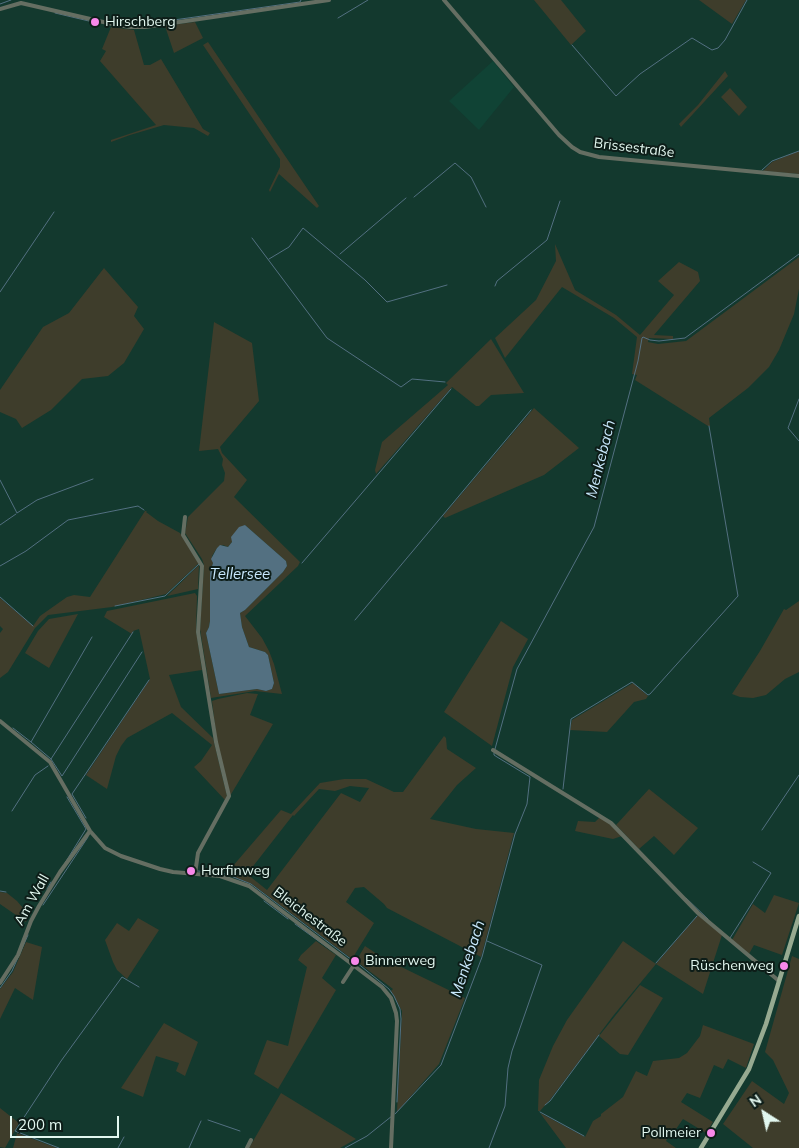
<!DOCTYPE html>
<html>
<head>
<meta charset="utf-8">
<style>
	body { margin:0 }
	#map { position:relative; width:799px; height:1148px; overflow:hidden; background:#13392e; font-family:Mulish,sans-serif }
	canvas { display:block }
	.north { position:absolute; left:739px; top:1088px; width:50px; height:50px; -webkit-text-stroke:4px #0d1d18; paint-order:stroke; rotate:325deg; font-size:14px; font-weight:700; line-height:20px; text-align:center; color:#e2f7ef }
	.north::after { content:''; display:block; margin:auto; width:18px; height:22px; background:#e2f7ef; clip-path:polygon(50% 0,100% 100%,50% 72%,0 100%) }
	.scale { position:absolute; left:10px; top:1116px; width:109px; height:22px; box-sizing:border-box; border:2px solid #e2f7ef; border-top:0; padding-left:6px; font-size:15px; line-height:18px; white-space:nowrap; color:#e2f7ef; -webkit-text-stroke:4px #0d1d18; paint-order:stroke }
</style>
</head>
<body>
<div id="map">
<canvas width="799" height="1148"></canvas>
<div class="north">N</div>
<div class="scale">200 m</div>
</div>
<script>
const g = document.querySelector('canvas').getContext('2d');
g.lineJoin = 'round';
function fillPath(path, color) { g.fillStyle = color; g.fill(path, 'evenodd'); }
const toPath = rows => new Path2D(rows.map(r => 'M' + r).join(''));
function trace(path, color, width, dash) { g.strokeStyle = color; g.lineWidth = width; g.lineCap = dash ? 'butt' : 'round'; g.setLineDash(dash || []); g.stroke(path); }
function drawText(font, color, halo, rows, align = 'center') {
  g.font = font + ' Mulish,sans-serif'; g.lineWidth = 4; g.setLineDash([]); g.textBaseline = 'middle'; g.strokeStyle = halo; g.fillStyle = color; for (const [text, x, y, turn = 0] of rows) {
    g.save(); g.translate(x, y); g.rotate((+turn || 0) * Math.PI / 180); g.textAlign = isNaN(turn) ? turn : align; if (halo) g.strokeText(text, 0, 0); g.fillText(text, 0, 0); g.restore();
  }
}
fillPath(toPath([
	[493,61,514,87,479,130,449,101]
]), '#104335');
fillPath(toPath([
	[534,0,561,0,586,31,571,45],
	[699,0,746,0,732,24],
	[195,22,203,38,174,53,165,26],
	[111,27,134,30,144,65,150,65,161,59,203,129,210,133,208,136,194,128,164,125,130,135,111,142,111,140,156,125,100,61,106,51,102,49],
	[208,42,319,206,317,208,279,174,270,192,269,190,280,167,280,159,203,45],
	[725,71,728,76,681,127,679,124,698,105],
	[730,88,747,107,739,116,721,97],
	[799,151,799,174,763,171,772,162],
	[555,244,575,290,616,315,640,335,674,295,658,281,679,262,698,272,700,281,654,335,673,336,673,339,649,338,648,342,658,344,686,341,799,257,799,289,794,314,779,350,769,367,748,388,709,418,710,426,708,426,635,380,637,375,632,374,637,337,614,318,562,287,505,358,495,338,536,300,556,261],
	[104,268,138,307,134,316,144,329,124,363,108,376,82,379,51,410,22,428,16,419,0,412,0,390,43,327,69,313],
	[214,322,252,343,259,401,220,447,222,453,247,480,234,497,300,562,298,566,245,616,262,638,269,651,274,664,282,694,255,691,211,698,200,629,204,565,202,559,185,533,188,517,224,481,225,473,222,465,223,459,218,449,199,451],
	[245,525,286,561,287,566,283,572,245,610,240,613,242,627,249,647,265,652,268,655,274,683,272,689,266,691,257,689,219,694,206,633,209,627,210,621,210,573,213,563,212,556,217,548,223,545,228,547],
	[491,339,524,393,491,395,479,406,476,406,452,387,376,474,375,470,382,442,448,385,446,383],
	[534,408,579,448,544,475,445,518,443,516],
	[145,511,147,511,146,512,158,521,180,533,199,563,166,594,112,607,48,615,35,628,8,672,0,678,0,633,3,629,0,626,0,598,33,626,40,616,67,597,74,595,90,597],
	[199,565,198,589,167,596],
	[195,593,197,596,196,630,202,670,169,675,181,707,213,738,227,796,225,800,194,767,201,761,212,745,172,713,127,738,121,746,116,756,107,789,86,775,150,679,139,629,133,631,132,634,104,617,107,611],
	[799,601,799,672,785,679,766,695,753,698,740,697,732,694,760,651,784,609,786,610],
	[78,614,49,668,25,653,38,631,49,619],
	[501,621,528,639,513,667,492,746,444,712],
	[633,683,648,696,646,699,634,702,607,732,570,730,572,720],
	[247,693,258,694,250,715,273,724,230,796,217,742,212,701,218,699],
	[444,736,446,738,447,749,476,768,457,785,430,819,476,829,514,833,481,957,387,908,384,904,364,887,355,888,346,902,374,923,352,959,252,884,226,874,281,810,291,814,320,783,344,779,366,779,394,792,403,792],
	[350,786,369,788,360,802,341,793,267,890,247,874,293,815,294,816,319,789,335,791],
	[649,789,698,828,674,855,654,836,639,849,616,825],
	[600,817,611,824,622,836,613,839,575,831,578,821,595,822],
	[0,892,7,893,17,901,29,915,26,922,0,904],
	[774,895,799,903,782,955,754,945,749,954,732,940,753,904,765,913],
	[698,915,722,935,703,994,656,964,613,1016,549,1101,540,1111,538,1111,539,1080,553,1046,567,1020,623,941,656,964],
	[138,918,159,930,127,979,117,970,113,962,105,940,117,923,129,931],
	[316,941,336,955,322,978,336,990,278,1089,254,1074,267,1040,288,1046,307,967,298,960,301,955],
	[26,942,42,947,33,1000,15,988,0,1019,0,989,13,972],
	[365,946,383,958,465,998,439,1064,397,1112,402,1011,391,991,393,989,356,961],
	[792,956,799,959,799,1148,753,1148,723,1124,752,1081,784,1104,789,1093,773,1060,765,1052],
	[640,985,663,998,628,1055,620,1054,599,1036],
	[164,1023,198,1042,185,1076,176,1071,179,1063,156,1056,143,1097,121,1088],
	[703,1025,754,1044,746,1068,728,1059,723,1069,714,1065,700,1098,687,1093,681,1102,713,1122,706,1133,683,1119,674,1132,671,1131,666,1141,676,1148,566,1148,540,1113,585,1137,593,1121,601,1116,601,1114,623,1097,636,1071,647,1076,653,1061,679,1058,687,1053,700,1036],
	[281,1093,356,1139,340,1148,249,1148],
	[0,1108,19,1123,5,1148,0,1147],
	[17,1133,57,1148,13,1148]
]), '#3e3d2b');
fillPath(toPath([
	[245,525,286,561,287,566,283,572,245,610,240,613,242,627,249,647,265,652,268,655,274,683,272,689,266,691,257,689,219,694,206,633,209,627,210,621,210,573,213,563,211,559,217,548,220,545,228,547,232,542,231,537,239,527]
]), '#537081');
trace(toPath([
	[0,4,11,0],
	[55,13,93,22],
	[338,18,368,0],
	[160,22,300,2,301,0],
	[572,45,616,96,640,74,692,38,712,50,718,48,725,40,747,0],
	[762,170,772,161,799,151],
	[414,197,455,163,471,177,486,207],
	[252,238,327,338,333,342,401,387,412,379,445,382],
	[340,254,406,198],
	[269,259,289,247,303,228,365,280,387,302,447,285],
	[495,286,497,281,547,240,560,201],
	[0,292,54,212],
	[799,399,788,428,799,441],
	[0,480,17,513,37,500,93,479],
	[0,525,16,514],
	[302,563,451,389],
	[0,566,26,551,68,520,138,506,144,510],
	[0,597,33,626],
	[115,606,165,596,199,564],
	[355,620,531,410],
	[13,728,31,742,92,637],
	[31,742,51,759,62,776,142,652],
	[495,749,517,669,594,527,638,361,642,338,643,337,650,340,659,341,685,338,799,254],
	[51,759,133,632],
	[563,789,571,719,632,682,648,695,650,694,738,596,709,426],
	[12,811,35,775,48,766],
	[86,818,72,794,149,680],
	[762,830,799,775],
	[65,863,86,829,67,797],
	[198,871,226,874,251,884,352,960],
	[47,889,51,882],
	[0,891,6,892],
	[686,898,708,919],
	[264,901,288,919],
	[43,905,88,837],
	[295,924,331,950],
	[730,938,771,873,753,862],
	[487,941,542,965,512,1051,508,1068,505,1106,489,1148],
	[356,962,389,989,394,996,400,1009,401,1019,397,1102],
	[656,963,697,916],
	[0,988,12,971,28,935],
	[545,1105,550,1101,599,1035],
	[540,1112,584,1136],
	[395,1114,441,1065,482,957,515,834,527,804,530,777,497,757,494,755,494,753],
	[208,1120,240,1131],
	[59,1148,15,1131,61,1061,122,977,139,987],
	[118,1148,124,1137],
	[189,1148,201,1121],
	[345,1148,367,1136,392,1116]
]), '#537081', 1);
trace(toPath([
	[444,0,559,135,572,147,580,152,599,157,799,176],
	[0,9,21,3,112,24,130,27,145,27,329,0],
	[185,517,183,535,202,566,198,632,216,742,229,796,198,853,195,874],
	[0,721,50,762,90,831,105,848,121,856,160,869,173,872,220,876,249,886,382,987,391,998,396,1013,397,1021,391,1148],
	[493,750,611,823,698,913,779,981],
	[343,982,354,965],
	[0,983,18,955,31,921,39,906,60,872,90,831],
	[247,1148,251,1140]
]), '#656e62', 4);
trace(toPath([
	[701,1148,749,1069,766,1024,799,916]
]), '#97aa91', 4.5);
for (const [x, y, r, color] of [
	[95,22,5,"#f888ea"],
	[191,871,5,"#f888ea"],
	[355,961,5,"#f888ea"],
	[784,966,5,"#f888ea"],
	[711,1133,5,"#f888ea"]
]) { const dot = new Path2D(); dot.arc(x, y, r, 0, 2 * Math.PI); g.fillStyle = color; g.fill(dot); trace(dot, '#0d1d18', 2); }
drawText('14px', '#e2f7ef', '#0d1d18', [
	["Hirschberg",105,22],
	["Harfinweg",201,871],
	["Binnerweg",365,961],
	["Rüschenweg",774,966,"right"],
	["Pollmeier",701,1133,"right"]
], 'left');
drawText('14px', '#e2f7ef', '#0d1d18', [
	["Brissestraße",634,148,7],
	["Am Wall",32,900,-61],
	["Bleichestraße",310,917,37]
]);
drawText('italic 15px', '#c9e9fd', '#0d1d18', [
	["Menkebach",601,459,-76],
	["Tellersee",240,574],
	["Menkebach",468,959,-72]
]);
</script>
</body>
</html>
